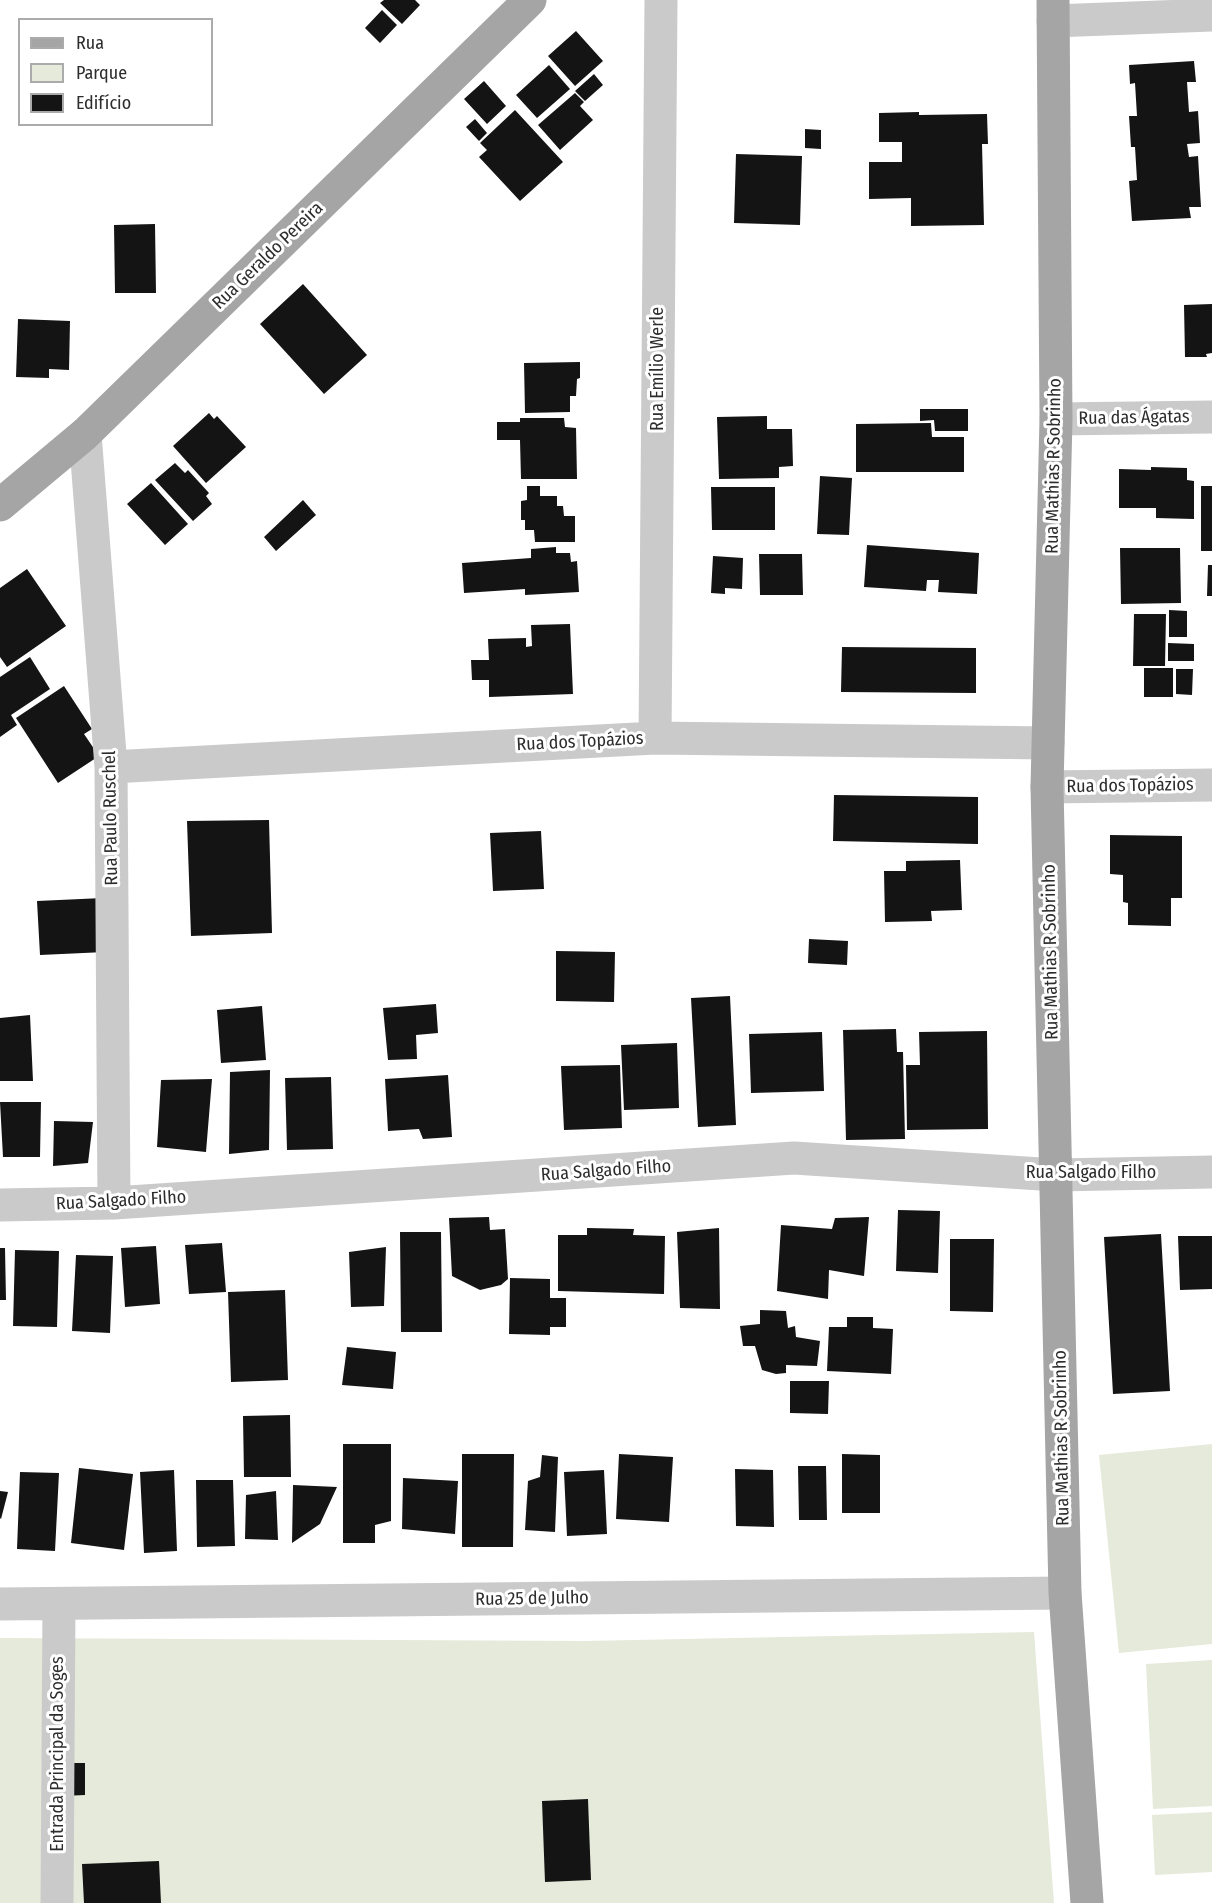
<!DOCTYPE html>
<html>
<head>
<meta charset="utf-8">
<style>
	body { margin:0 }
	#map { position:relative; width:1212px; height:1903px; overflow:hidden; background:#fff; font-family:"Fira Sans Condensed",sans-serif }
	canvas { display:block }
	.legend { position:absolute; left:18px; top:18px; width:195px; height:108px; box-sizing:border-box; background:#fff; border:2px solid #ababab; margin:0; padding:8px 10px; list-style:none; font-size:18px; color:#2d2d2d }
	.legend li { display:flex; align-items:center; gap:12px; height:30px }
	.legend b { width:30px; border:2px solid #ababab }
</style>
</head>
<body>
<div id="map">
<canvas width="1212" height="1903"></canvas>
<ul class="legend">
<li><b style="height:8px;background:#a5a5a5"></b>Rua</li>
<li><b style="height:16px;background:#e5eadb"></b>Parque</li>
<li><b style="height:16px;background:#141414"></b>Edifício</li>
</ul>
</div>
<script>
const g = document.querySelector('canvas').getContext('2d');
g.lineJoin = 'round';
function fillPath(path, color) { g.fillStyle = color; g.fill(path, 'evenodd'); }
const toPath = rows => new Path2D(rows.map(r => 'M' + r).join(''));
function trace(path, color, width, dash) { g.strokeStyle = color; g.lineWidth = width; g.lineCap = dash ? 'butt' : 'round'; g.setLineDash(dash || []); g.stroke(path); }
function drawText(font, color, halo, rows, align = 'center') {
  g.font = font + ' "Fira Sans Condensed",sans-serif'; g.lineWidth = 6; g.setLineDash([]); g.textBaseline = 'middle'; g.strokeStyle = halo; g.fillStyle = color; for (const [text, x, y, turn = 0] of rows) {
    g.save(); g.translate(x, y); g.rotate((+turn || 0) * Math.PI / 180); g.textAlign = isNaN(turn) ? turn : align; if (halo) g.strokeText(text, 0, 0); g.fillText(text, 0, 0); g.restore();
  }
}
fillPath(toPath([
	[1212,1444,1212,1644,1119,1653,1099,1455],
	[1034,1632,1054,1903,0,1903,0,1638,585,1641],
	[1212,1660,1212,1806,1153,1809,1146,1664],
	[1212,1812,1212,1872,1155,1875,1152,1815]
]), '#e5eadb');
fillPath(toPath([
	[384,0,415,0,420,5,402,24,380,3],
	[382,10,397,25,380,43,365,28],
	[576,31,603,61,575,86,548,56],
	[1194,61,1196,82,1187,82,1189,112,1198,111,1200,143,1187,144,1189,157,1198,156,1201,207,1189,207,1191,218,1132,221,1129,181,1137,180,1135,147,1131,147,1129,116,1137,116,1135,83,1130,84,1129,65],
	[549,65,570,89,537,118,516,95],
	[594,74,603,85,585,101,575,91],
	[484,81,506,106,487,124,464,99],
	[575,93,584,102,580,106,593,120,560,150,538,125],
	[515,110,563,162,520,201,479,157,487,150,480,143],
	[919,112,919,115,987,114,988,144,982,144,984,225,911,226,911,198,869,199,869,162,902,162,902,142,879,142,879,113],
	[475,119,487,133,479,141,466,127],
	[805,129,821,130,821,149,805,148],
	[736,154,802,156,800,225,734,223],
	[155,224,156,293,115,293,114,225],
	[303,284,367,355,324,394,260,324],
	[1212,304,1212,353,1206,354,1207,357,1185,357,1184,305],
	[18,319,70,321,69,370,49,369,49,378,16,377],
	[580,362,580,378,577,379,576,396,570,396,570,412,525,413,524,363],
	[920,409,968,409,968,431,935,431,934,420,920,421],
	[209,413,214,419,217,416,246,447,206,483,173,446],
	[767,416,767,429,792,429,793,466,779,467,779,478,719,479,717,417],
	[520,418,564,418,565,427,576,428,577,479,521,479,520,440,497,440,497,422,520,422],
	[931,423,932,437,964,437,964,472,856,472,856,424],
	[175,463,185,473,188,470,209,493,206,496,212,504,193,521,155,480],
	[1151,467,1187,468,1187,480,1194,481,1194,519,1156,518,1156,508,1119,508,1119,469,1151,470],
	[820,476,852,478,849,535,817,534],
	[151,483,188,524,165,545,127,504],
	[527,486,540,486,540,496,557,496,557,506,563,506,564,516,575,516,575,542,535,542,534,530,525,530,525,520,521,520,521,501,527,500],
	[1201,486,1212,486,1212,551,1201,551],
	[711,487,775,487,775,530,712,530],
	[303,500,316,515,276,551,264,537],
	[867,545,979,553,977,594,938,592,939,580,927,580,926,591,864,587],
	[556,547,556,553,570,553,571,562,577,561,579,592,525,595,525,589,464,593,462,563,531,558,531,549],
	[1120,548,1180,548,1181,603,1121,604],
	[759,554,802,554,803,595,760,595],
	[713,556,743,558,742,589,725,588,725,594,711,593],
	[1208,565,1212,565,1212,596,1207,596],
	[27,569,66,626,7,667,0,657,0,588],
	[1169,610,1187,611,1187,637,1169,637],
	[1134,614,1166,614,1165,666,1133,666],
	[570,624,573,694,489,697,489,680,472,680,471,660,489,660,488,639,526,638,526,647,532,646,531,625],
	[1168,643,1194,644,1194,661,1168,661],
	[842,647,976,648,976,693,841,692],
	[30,657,50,689,11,715,17,725,0,737,0,677],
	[1144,668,1173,668,1173,697,1144,697],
	[1176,669,1193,669,1192,695,1176,694],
	[64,686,92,729,84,734,99,756,58,783,16,718],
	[834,795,978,797,978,844,833,841],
	[269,820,272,933,191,936,187,821],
	[541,831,544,889,493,891,490,833],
	[1110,835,1182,836,1182,898,1171,898,1171,926,1128,925,1128,903,1123,902,1123,875,1110,874],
	[960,860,962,910,931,911,932,921,885,922,884,871,906,871,906,861],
	[103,898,105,952,40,955,37,901],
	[809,939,848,941,847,965,808,963],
	[556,951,615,952,614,1002,556,1001],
	[730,996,736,1125,698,1127,691,998],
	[436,1004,438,1033,416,1035,417,1059,388,1060,383,1008],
	[262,1006,266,1060,221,1063,217,1010],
	[30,1015,33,1081,0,1081,0,1018],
	[896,1029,897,1052,903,1052,905,1139,846,1140,843,1030],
	[987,1031,988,1129,907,1130,906,1065,920,1065,919,1032],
	[822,1032,824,1091,751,1093,749,1034],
	[677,1043,679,1108,624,1110,621,1045],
	[620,1065,622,1128,564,1130,561,1066],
	[270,1070,269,1150,229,1154,230,1072],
	[448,1075,452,1137,423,1139,419,1129,388,1131,385,1079],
	[331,1077,333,1149,287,1150,285,1078],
	[212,1079,206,1152,157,1147,161,1080],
	[0,1102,41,1102,40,1157,3,1157],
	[54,1121,93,1122,88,1163,53,1166],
	[898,1210,940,1211,938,1273,896,1271],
	[489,1217,490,1230,505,1229,508,1279,501,1285,480,1290,452,1276,449,1218],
	[869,1217,864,1276,829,1270,828,1299,777,1291,781,1225,832,1229,835,1218],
	[587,1228,634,1229,633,1235,665,1236,664,1294,558,1291,558,1235,587,1235],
	[719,1228,720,1309,680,1308,677,1232],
	[400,1232,441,1232,442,1332,401,1332],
	[1161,1234,1170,1391,1113,1394,1104,1237],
	[1178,1236,1212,1236,1212,1289,1180,1290],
	[950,1239,994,1239,993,1312,950,1311],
	[222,1243,226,1292,189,1294,185,1245],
	[156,1246,160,1304,125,1307,121,1248],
	[386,1247,384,1306,351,1307,349,1252],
	[0,1248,5,1248,6,1300,0,1300],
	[15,1250,59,1251,57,1327,13,1326],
	[76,1255,113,1256,110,1333,72,1331],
	[510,1278,550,1279,550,1298,566,1298,566,1327,550,1327,550,1335,509,1334],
	[285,1290,288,1380,231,1382,228,1292],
	[760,1310,786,1311,788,1328,795,1326,796,1337,820,1341,817,1366,786,1365,786,1373,776,1374,762,1370,755,1346,743,1346,740,1326,760,1324],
	[847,1317,873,1317,873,1328,893,1329,891,1374,827,1371,829,1327,847,1327],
	[347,1347,396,1352,393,1389,342,1385],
	[790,1381,829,1381,828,1414,790,1413],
	[290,1415,291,1477,244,1477,243,1416],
	[343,1444,391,1444,391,1521,375,1525,375,1543,343,1543],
	[462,1454,514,1454,513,1547,462,1547],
	[619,1454,673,1457,669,1522,616,1519],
	[842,1454,880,1455,880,1513,842,1513],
	[542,1455,558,1457,555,1532,525,1530,528,1481,540,1477],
	[798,1466,826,1466,827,1520,799,1520],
	[79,1468,133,1474,124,1550,71,1543],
	[735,1469,773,1470,774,1527,736,1526],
	[174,1470,177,1551,144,1553,140,1472],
	[604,1470,607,1534,567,1536,564,1472],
	[20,1472,59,1473,55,1551,17,1549],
	[403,1478,458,1481,455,1534,402,1529],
	[196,1480,233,1480,235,1546,197,1547],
	[293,1485,337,1487,320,1524,292,1543],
	[0,1491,8,1492,1,1519,0,1518],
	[276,1491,278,1540,245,1539,246,1495],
	[62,1763,85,1763,85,1795,62,1796],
	[588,1799,591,1880,545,1882,542,1801],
	[159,1861,161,1903,84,1903,82,1864]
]), '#141414');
trace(toPath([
	[1053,21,1212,15],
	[1056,419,1212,417],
	[85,434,111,767,114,1203],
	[655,738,661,0],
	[111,767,655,738,1048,743],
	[1047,787,1212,785],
	[0,1205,114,1203,794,1158,1056,1175,1212,1172],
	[0,1604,1065,1593],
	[57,1903,59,1604]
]), '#cacaca', 33);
trace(toPath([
	[1053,0,1056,419,1047,787,1065,1593,1087,1903],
	[0,505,85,434,530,0]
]), '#a5a5a5', 33);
drawText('18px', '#2d2d2d', '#fff', [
	["Rua Geraldo Pereira",268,256,-44],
	["Rua Emílio Werle",658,369,-90],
	["Rua das Ágatas",1134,418,-1],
	["Rua Mathias R Sobrinho",1054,466,-89],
	["Rua dos Topázios",580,742,-3],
	["Rua dos Topázios",1130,786,-1],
	["Rua Paulo Ruschel",111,818,-91],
	["Rua Mathias R Sobrinho",1051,952,-91],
	["Rua Salgado Filho",606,1171,-4],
	["Rua Salgado Filho",1091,1173],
	["Rua Salgado Filho",121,1201,-3],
	["Rua Mathias R Sobrinho",1062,1438,-91],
	["Rua 25 de Julho",532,1599,-1],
	["Entrada Principal da Soges",58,1754,-90]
]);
</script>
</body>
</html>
